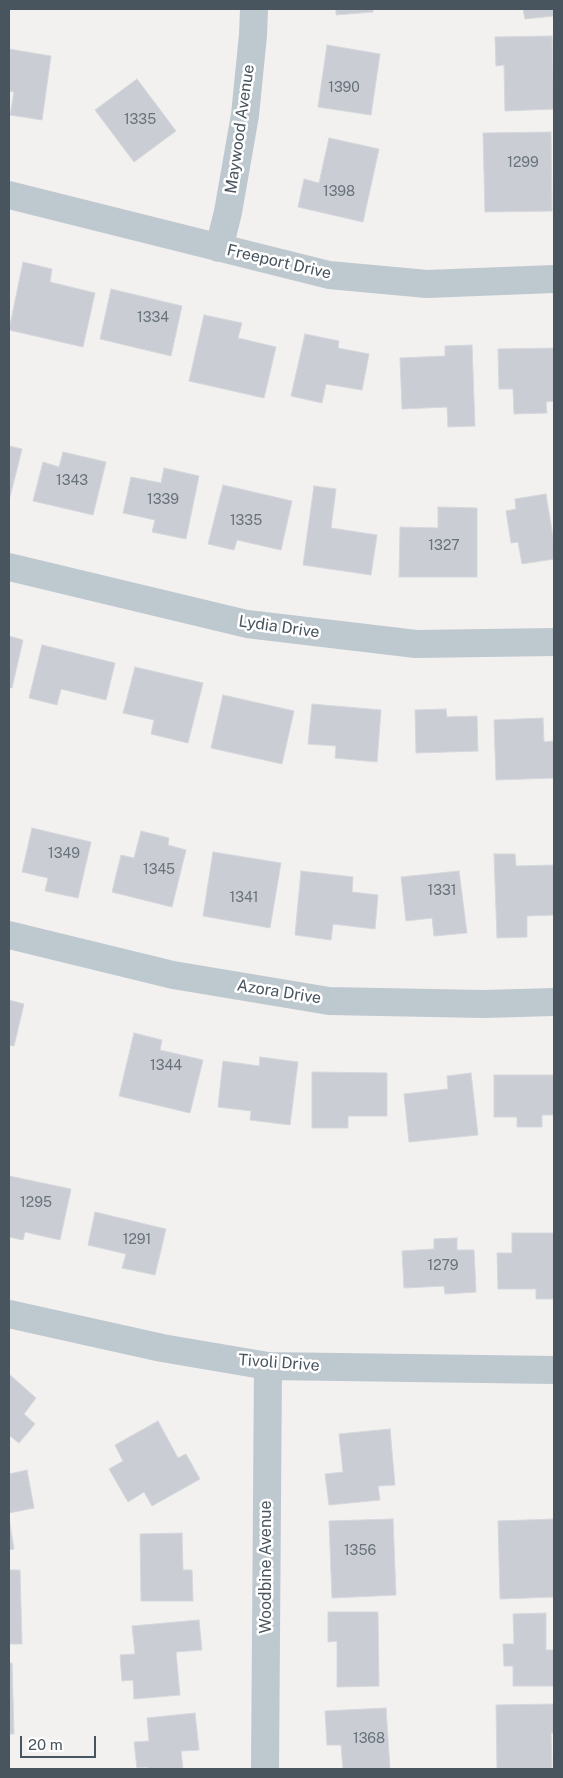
<!DOCTYPE html>
<html>
<head>
<meta charset="utf-8">
<style>
	body { margin:0 }
	#map { position:relative; width:563px; height:1778px; overflow:hidden; background:#f3f0f0; font-family:"Public Sans",sans-serif }
	canvas { display:block }
	.frame { position:absolute; inset:0; border:10px solid #48545e; pointer-events:none }
	.scale { position:absolute; left:20px; top:1736px; width:76px; height:22px; box-sizing:border-box; border:2px solid #48545e; border-top:0; padding-left:6px; font-size:15px; line-height:18px; white-space:nowrap; color:#48545e; -webkit-text-stroke:4px #fff; paint-order:stroke }
</style>
</head>
<body>
<div id="map">
<canvas width="563" height="1778"></canvas>
<div class="frame"></div>
<div class="scale">20 m</div>
</div>
<script>
const g = document.querySelector('canvas').getContext('2d');
g.lineJoin = 'round';
function fillPath(path, color) { g.fillStyle = color; g.fill(path, 'evenodd'); }
const toPath = rows => new Path2D(rows.map(r => 'M' + r).join(''));
function trace(path, color, width, dash) { g.strokeStyle = color; g.lineWidth = width; g.lineCap = dash ? 'butt' : 'round'; g.setLineDash(dash || []); g.stroke(path); }
function drawText(font, color, halo, rows, align = 'center') {
  g.font = font + ' "Public Sans",sans-serif'; g.lineWidth = 5; g.setLineDash([]); g.textBaseline = 'middle'; g.strokeStyle = halo; g.fillStyle = color; for (const [text, x, y, turn = 0] of rows) {
    g.save(); g.translate(x, y); g.rotate((+turn || 0) * Math.PI / 180); g.textAlign = isNaN(turn) ? turn : align; if (halo) g.strokeText(text, 0, 0); g.fillText(text, 0, 0); g.restore();
  }
}
const building = toPath([
	[336,9,373,9,373,12,336,15,336,9],
	[523,9,554,9,554,16,525,19,523,9],
	[552,36,554,109,505,111,504,65,496,66,495,37,552,36],
	[327,45,380,54,371,115,318,107,327,45],
	[9,49,51,56,42,120,10,115,14,92,9,91,9,49],
	[137,79,176,131,134,162,95,110,137,79],
	[551,132,552,211,485,212,483,133,551,132],
	[329,138,379,149,363,222,298,207,304,179,319,183,329,138],
	[23,262,52,269,50,282,95,293,83,347,9,330,23,262],
	[111,289,182,306,171,356,100,339,111,289],
	[204,315,242,323,238,338,276,347,264,398,189,381,204,315],
	[305,334,339,341,338,348,369,354,362,390,326,384,322,403,291,396,305,334],
	[472,345,475,426,448,427,447,407,402,409,400,358,445,356,445,346,472,345],
	[554,348,554,401,546,402,547,413,514,414,513,389,499,389,498,349,554,348],
	[9,446,22,449,10,497,9,497,9,446],
	[63,452,106,462,93,515,33,501,43,462,59,467,63,452],
	[164,468,199,476,186,539,152,532,155,520,123,513,131,477,161,483,164,468],
	[223,485,292,501,281,550,237,540,234,550,208,544,223,485],
	[314,486,336,489,331,528,377,535,371,575,303,565,314,486],
	[546,494,554,543,554,559,522,564,518,542,511,543,506,511,516,509,515,499,546,494],
	[438,507,477,508,477,577,399,577,400,527,438,528,438,507],
	[9,636,23,640,12,688,9,687,9,636],
	[42,645,115,663,106,700,61,689,57,705,29,698,42,645],
	[135,667,203,683,188,743,151,734,154,720,123,713,135,667],
	[223,695,294,711,282,764,211,748,223,695],
	[312,704,381,710,377,762,335,758,336,746,308,744,312,704],
	[446,709,447,717,477,716,478,751,416,753,415,710,446,709],
	[543,718,544,742,554,741,554,778,496,780,494,720,543,718],
	[32,828,91,842,78,898,45,891,48,878,22,872,32,828],
	[141,831,169,838,168,845,186,850,172,907,112,892,121,855,134,858,141,831],
	[213,852,281,863,270,928,203,916,213,852],
	[494,854,515,854,516,866,554,865,554,915,527,916,527,937,497,938,494,854],
	[301,871,353,877,352,892,378,895,375,929,333,924,331,940,295,935,301,871],
	[459,871,467,933,434,936,432,918,406,921,401,877,459,871],
	[9,1000,24,1004,14,1046,9,1045,9,1000],
	[134,1033,162,1040,160,1050,203,1060,190,1113,119,1096,134,1033],
	[260,1057,298,1062,290,1125,250,1120,251,1111,218,1107,223,1061,259,1066,260,1057],
	[312,1072,387,1073,387,1116,348,1116,348,1128,312,1128,312,1072],
	[471,1073,478,1135,409,1142,404,1094,448,1089,447,1076,471,1073],
	[494,1075,554,1075,554,1115,542,1115,542,1127,517,1127,517,1117,494,1117,494,1075],
	[9,1176,71,1189,60,1240,25,1232,23,1240,9,1237,9,1176],
	[95,1212,166,1229,155,1275,122,1268,126,1254,88,1245,95,1212],
	[512,1233,554,1233,554,1299,536,1299,536,1289,498,1289,497,1253,512,1253,512,1233],
	[457,1238,457,1250,474,1250,476,1292,445,1294,444,1286,404,1288,402,1251,434,1249,434,1239,457,1238],
	[9,1374,36,1398,24,1414,35,1424,19,1443,10,1436,9,1438,9,1374],
	[158,1421,178,1458,186,1454,200,1479,152,1506,144,1492,128,1502,109,1469,123,1461,115,1445,158,1421],
	[390,1429,395,1485,378,1486,380,1500,329,1505,325,1474,343,1472,339,1434,390,1429],
	[27,1470,34,1508,9,1513,9,1474,27,1470],
	[9,1518,14,1549,9,1550,9,1518],
	[393,1519,396,1595,332,1598,329,1521,393,1519],
	[554,1519,554,1597,500,1599,498,1521,554,1519],
	[182,1533,183,1570,192,1570,193,1601,141,1601,140,1534,182,1533],
	[9,1570,20,1570,22,1644,9,1644,9,1570],
	[328,1612,378,1612,379,1686,337,1687,337,1641,328,1642,328,1612],
	[546,1613,546,1650,554,1650,554,1686,513,1686,513,1666,504,1666,503,1644,514,1644,513,1614,546,1613],
	[199,1620,202,1650,176,1652,180,1695,134,1699,133,1680,122,1681,120,1655,135,1654,132,1626,199,1620],
	[9,1663,12,1663,14,1734,9,1734,9,1663],
	[554,1704,554,1733,551,1733,552,1769,497,1769,496,1705,554,1704],
	[386,1708,390,1769,343,1769,341,1745,327,1745,325,1711,386,1708],
	[195,1713,199,1750,181,1751,183,1769,148,1769,147,1767,137,1768,134,1742,149,1741,147,1718,195,1713]
]);
fillPath(building, '#cacdd3');
trace(building, '#d4d7dc', 1);
trace(toPath([
	[9,195,329,275,427,284,554,279],
	[219,248,228,212,245,115,253,35,254,9],
	[9,567,247,624,416,644,554,642],
	[9,935,173,975,329,1001,483,1004,554,1002],
	[265,1769,268,1366]
]), '#bec8cf', 28);
trace(toPath([
	[9,1314,162,1348,268,1366,554,1370]
]), '#bec8cf', 28);
drawText('14px', '#68727b', null, [
	["1390",344,88],
	["1335",140,120],
	["1299",523,163],
	["1398",339,192],
	["1334",153,318],
	["1343",72,481],
	["1339",163,500],
	["1335",246,521],
	["1327",444,546],
	["1349",64,854],
	["1345",159,870],
	["1331",442,891],
	["1341",244,898],
	["1344",166,1066],
	["1295",36,1203],
	["1291",137,1240],
	["1279",443,1266],
	["1356",360,1551],
	["1368",369,1739]
]);
drawText('16px', '#48545e', '#fff', [
	["Maywood Avenue",240,129,-82],
	["Freeport Drive",279,262,13],
	["Lydia Drive",279,627,8],
	["Azora Drive",279,992,9],
	["Tivoli Drive",279,1363,4],
	["Woodbine Avenue",266,1567,-90]
]);
</script>
</body>
</html>
